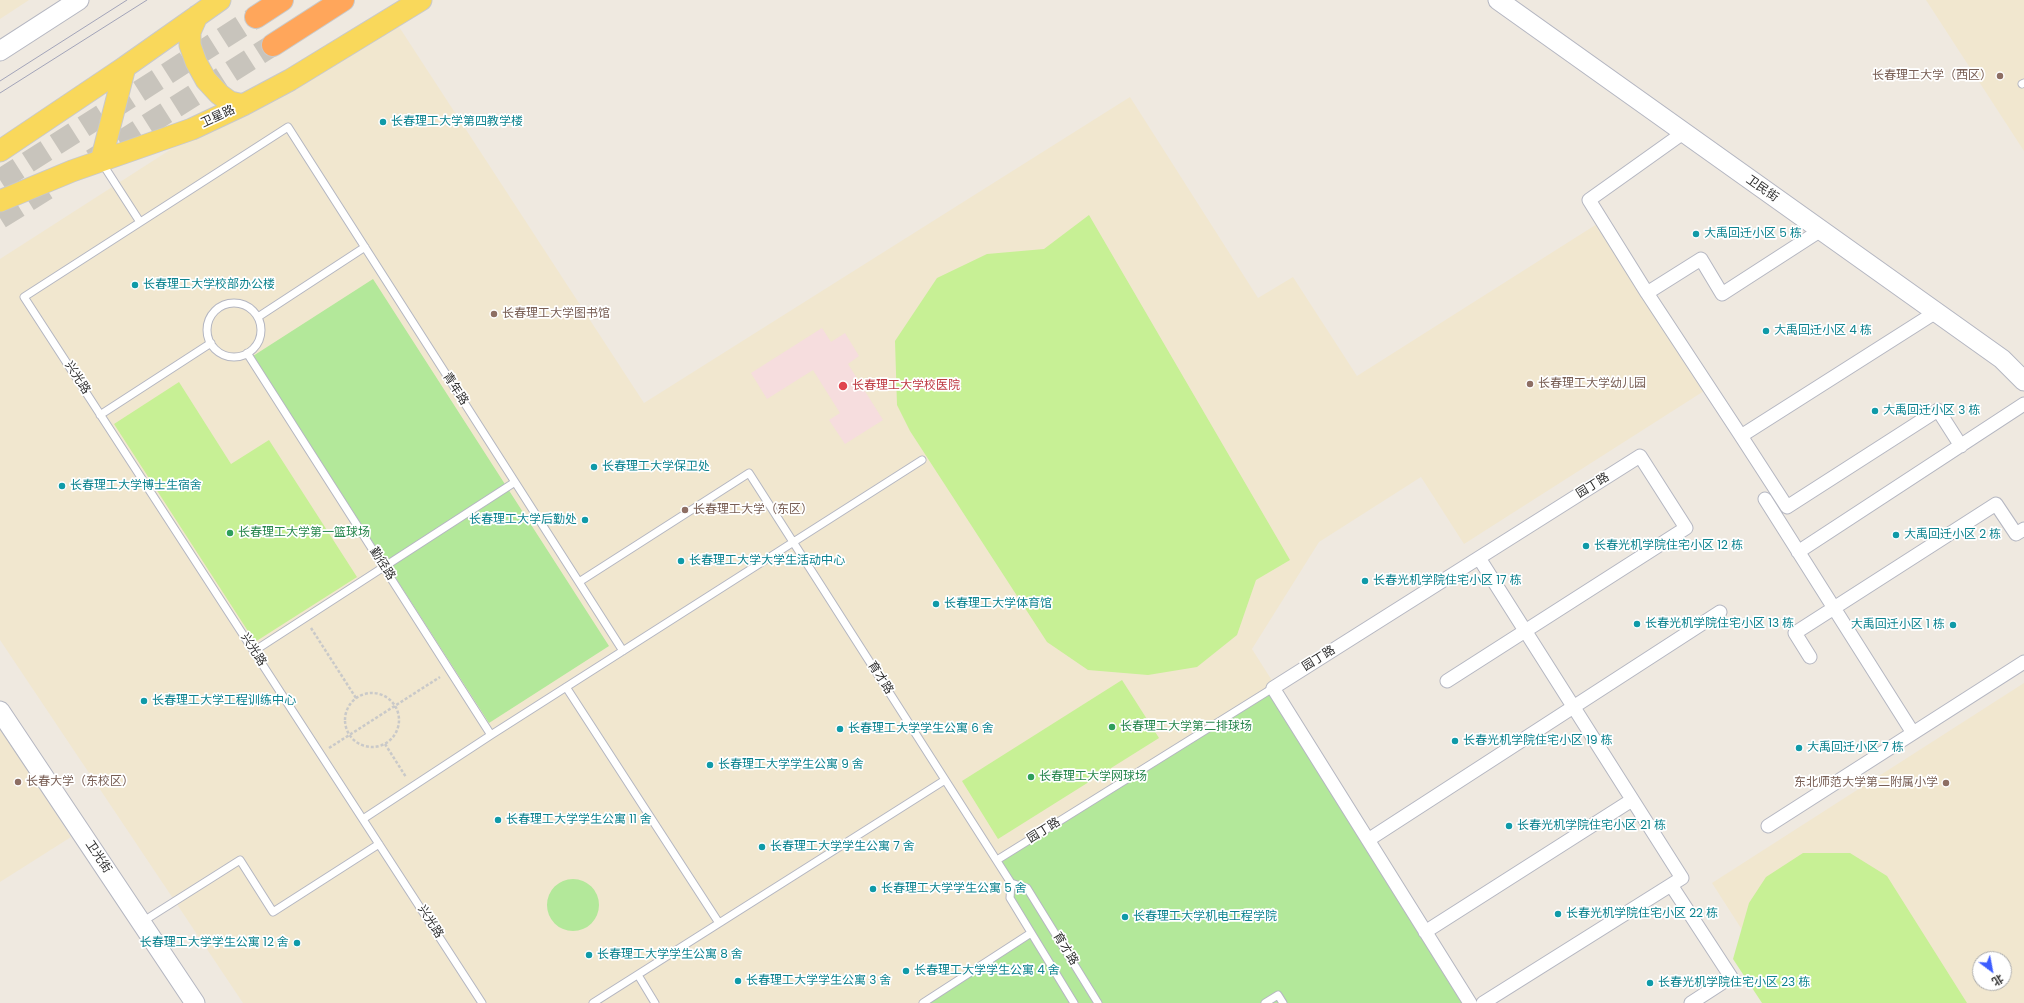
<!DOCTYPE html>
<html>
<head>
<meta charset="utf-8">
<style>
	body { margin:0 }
	#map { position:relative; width:2024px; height:1003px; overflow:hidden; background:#efe9e0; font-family:Poppins,"Noto Sans SC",sans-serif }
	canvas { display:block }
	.north { position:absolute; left:1972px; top:951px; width:40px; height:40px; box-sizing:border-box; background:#fff; border:1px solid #ababab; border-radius:50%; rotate:148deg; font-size:11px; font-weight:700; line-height:16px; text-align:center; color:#2e2e2e }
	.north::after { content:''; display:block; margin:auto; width:14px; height:18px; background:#3d5dff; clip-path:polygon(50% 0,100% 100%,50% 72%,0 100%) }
</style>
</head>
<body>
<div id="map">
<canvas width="2024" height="1003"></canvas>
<div class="north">北</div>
</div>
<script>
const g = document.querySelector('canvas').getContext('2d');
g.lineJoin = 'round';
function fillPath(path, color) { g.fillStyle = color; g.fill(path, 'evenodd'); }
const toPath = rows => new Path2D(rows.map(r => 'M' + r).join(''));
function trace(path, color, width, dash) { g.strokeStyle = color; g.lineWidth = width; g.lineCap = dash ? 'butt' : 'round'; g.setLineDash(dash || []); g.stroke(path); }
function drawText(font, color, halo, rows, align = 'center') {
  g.font = font + ' Poppins,"Noto Sans SC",sans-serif'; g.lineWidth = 3.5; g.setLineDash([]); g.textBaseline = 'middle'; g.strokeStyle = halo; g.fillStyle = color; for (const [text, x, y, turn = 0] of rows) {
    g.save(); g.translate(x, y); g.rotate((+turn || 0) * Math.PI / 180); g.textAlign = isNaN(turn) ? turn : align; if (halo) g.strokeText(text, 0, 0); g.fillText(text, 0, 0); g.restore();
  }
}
fillPath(toPath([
	[0,0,29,0,0,19],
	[1926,0,2024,0,2024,151],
	[392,16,644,403,1130,97,1258,298,1293,277,1357,376,1597,224,1704,391,1464,544,1421,477,1319,542,1252,649,1476,1003,243,1003,0,640,0,259,268,87],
	[2024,683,2024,1003,1789,1003,1712,883],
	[1980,959,2004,959,2004,983,1980,983],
	[0,727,71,837,0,882]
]), '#f1e7cf');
fillPath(toPath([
	[822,328,831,342,845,333,859,356,848,364,883,420,845,444,829,420,840,413,813,370,767,399,751,373]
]), '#f6ddde');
fillPath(toPath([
	[373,279,609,646,489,723,253,356],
	[1273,688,1470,1003,923,1003,1031,933,1010,898,1011,883,997,860],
	'547 905a26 26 0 1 1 52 0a26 26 0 1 1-52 0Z'
]), '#b3e89a');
fillPath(toPath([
	[1089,215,1290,560,1256,580,1237,635,1197,667,1148,675,1088,670,1047,642,910,431,897,405,895,341,937,278,987,254,1044,249],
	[179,382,231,464,269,440,357,577,255,642,114,424],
	[1122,680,1159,738,998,839,962,781],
	[1803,853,1850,853,1887,876,1967,1003,1762,1003,1733,959,1749,903,1766,877]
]), '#c7f095');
trace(toPath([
	[92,160,273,45],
	[0,180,256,17],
	[0,218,53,185]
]), '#c8c4bc', 22, [22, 11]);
const lane = toPath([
	[2022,84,2024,83],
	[102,163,140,222],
	'207 330a27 27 0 1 1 54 0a27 27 0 1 1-54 0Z',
	[258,317,365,247],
	[247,353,491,735],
	[100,415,211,343],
	[579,582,749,473,1011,883],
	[254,651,515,482],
	[566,687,719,923],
	[363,819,491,735,922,460],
	[997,860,1273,688],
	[142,922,240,860,273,912,379,844],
	[638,975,655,1003],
	[482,1003,24,297,288,127,623,651],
	[593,1003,945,780],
	[923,1003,1031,933],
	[1074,1003,1010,898,1011,883,1027,888,1098,1003],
	[1265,1003,1278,995,1283,1003]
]);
const street = toPath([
	[1683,133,1589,200,1647,293,1701,259,1722,294,1821,230],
	[1647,293,1741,436],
	[1936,312,1741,436,1787,507,1938,410,1961,446],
	[1765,499,1913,733],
	[1798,552,2024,404],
	[1479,558,1682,878,1483,1003],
	[1810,657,1795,633,1996,504,2016,534,2024,529],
	[1447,681,1686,528,1640,456,1273,688,1470,1003],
	[1768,826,2024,662],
	[1368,840,1720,612],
	[1671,885,1731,977,1691,1003],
	[1425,932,1632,800]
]);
const secondary = toPath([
	[1498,0,2002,359,2024,381],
	[0,51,79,0],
	[0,711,195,1003]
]);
const primary = toPath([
	[197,16,190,32,190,45,196,62,206,80,219,94,230,102,243,105],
	[0,151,125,67,220,0],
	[101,161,125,67],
	[0,201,72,171,192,129,243,105,290,80,421,0]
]);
const highway = toPath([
	[256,17,282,0],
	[273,45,343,0]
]);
trace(lane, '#b4b6c1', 9);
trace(street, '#b4b6c1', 15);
trace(secondary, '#b4b6c1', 21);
trace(primary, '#c9c9c9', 23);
trace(highway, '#c9c9c9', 24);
trace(toPath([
	[311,628,356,698],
	'345 720a27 27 0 1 1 54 0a27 27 0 1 1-54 0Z',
	[385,744,406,777],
	[329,748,440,677]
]), '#c9c9c9', 2.5, [3, 2]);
trace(lane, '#fff', 7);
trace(street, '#fff', 13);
trace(secondary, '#fff', 19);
trace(primary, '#f9d85b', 21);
trace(highway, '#ffa65b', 22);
trace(toPath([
	[0,81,127,0],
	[0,93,147,0]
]), '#a2a4b9', 1);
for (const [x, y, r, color] of [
	[2000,76,4,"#8d6e63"],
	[383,122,4,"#0f9aa8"],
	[1696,234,4,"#0f9aa8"],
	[135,285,4,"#0f9aa8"],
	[494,314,4,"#8d6e63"],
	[1766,331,4,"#0f9aa8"],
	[1530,384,4,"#8d6e63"],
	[843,386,5,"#e0444e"],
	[1875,411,4,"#0f9aa8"],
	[594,467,4,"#0f9aa8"],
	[62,486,4,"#0f9aa8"],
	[685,510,4,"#8d6e63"],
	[585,520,4,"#0f9aa8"],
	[230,533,4,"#2e9e5b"],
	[1896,535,4,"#0f9aa8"],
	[1586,546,4,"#0f9aa8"],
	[681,561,4,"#0f9aa8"],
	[1365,581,4,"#0f9aa8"],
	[936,604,4,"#0f9aa8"],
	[1637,624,4,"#0f9aa8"],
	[1953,625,4,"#0f9aa8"],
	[144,701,4,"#0f9aa8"],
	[1112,727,4,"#2e9e5b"],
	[840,729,4,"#0f9aa8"],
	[1455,741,4,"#0f9aa8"],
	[1799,748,4,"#0f9aa8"],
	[710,765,4,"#0f9aa8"],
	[1031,777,4,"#2e9e5b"],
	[18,782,4,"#8d6e63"],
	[1946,783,4,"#8d6e63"],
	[498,820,4,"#0f9aa8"],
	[1509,826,4,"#0f9aa8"],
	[762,847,4,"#0f9aa8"],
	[873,889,4,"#0f9aa8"],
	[1558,914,4,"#0f9aa8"],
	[1125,917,4,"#0f9aa8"],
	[297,943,4,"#0f9aa8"],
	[589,955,4,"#0f9aa8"],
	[906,971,4,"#0f9aa8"],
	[738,981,4,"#0f9aa8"],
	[1650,983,4,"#0f9aa8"]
]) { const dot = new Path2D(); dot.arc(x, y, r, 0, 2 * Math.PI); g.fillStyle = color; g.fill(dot); trace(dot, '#fff', 1.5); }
drawText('12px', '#785e54', '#fff', [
	["长春理工大学（西区）",1992,76,"right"],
	["长春理工大学图书馆",502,314],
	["长春理工大学幼儿园",1538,384],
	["长春理工大学（东区）",693,510],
	["长春大学（东校区）",26,782],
	["东北师范大学第二附属小学",1938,783,"right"]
], 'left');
drawText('12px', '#2e2e2e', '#fff', [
	["卫星路",218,117,-25],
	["卫民街",1762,189,35],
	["兴光路",77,378,57],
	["青年路",455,389,57],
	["园丁路",1593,486,-32],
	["勤径路",382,564,57],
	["兴光路",253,650,57],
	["园丁路",1319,659,-32],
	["育才路",880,678,57],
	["园丁路",1044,831,-32],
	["卫光街",98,857,56],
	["兴光路",430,922,57],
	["育才路",1065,949,58]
]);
drawText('12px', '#0d838f', '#fff', [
	["长春理工大学第四教学楼",391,122],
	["大禹回迁小区 5 栋",1704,234],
	["长春理工大学校部办公楼",143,285],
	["大禹回迁小区 4 栋",1774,331],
	["大禹回迁小区 3 栋",1883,411],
	["长春理工大学保卫处",602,467],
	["长春理工大学博士生宿舍",70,486],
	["长春理工大学后勤处",577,520,"right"],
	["大禹回迁小区 2 栋",1904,535],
	["长春光机学院住宅小区 12 栋",1594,546],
	["长春理工大学大学生活动中心",689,561],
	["长春光机学院住宅小区 17 栋",1373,581],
	["长春理工大学体育馆",944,604],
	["长春光机学院住宅小区 13 栋",1645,624],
	["大禹回迁小区 1 栋",1945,625,"right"],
	["长春理工大学工程训练中心",152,701],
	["长春理工大学学生公寓 6 舍",848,729],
	["长春光机学院住宅小区 19 栋",1463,741],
	["大禹回迁小区 7 栋",1807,748],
	["长春理工大学学生公寓 9 舍",718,765],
	["长春理工大学学生公寓 11 舍",506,820],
	["长春光机学院住宅小区 21 栋",1517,826],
	["长春理工大学学生公寓 7 舍",770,847],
	["长春理工大学学生公寓 5 舍",881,889],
	["长春光机学院住宅小区 22 栋",1566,914],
	["长春理工大学机电工程学院",1133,917],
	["长春理工大学学生公寓 12 舍",289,943,"right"],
	["长春理工大学学生公寓 8 舍",597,955],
	["长春理工大学学生公寓 4 舍",914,971],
	["长春理工大学学生公寓 3 舍",746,981],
	["长春光机学院住宅小区 23 栋",1658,983]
], 'left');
drawText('12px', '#be3a42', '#fff', [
	["长春理工大学校医院",852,386]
], 'left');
drawText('12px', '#27864d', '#fff', [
	["长春理工大学第一篮球场",238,533],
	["长春理工大学第二排球场",1120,727],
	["长春理工大学网球场",1039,777]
], 'left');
</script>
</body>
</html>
